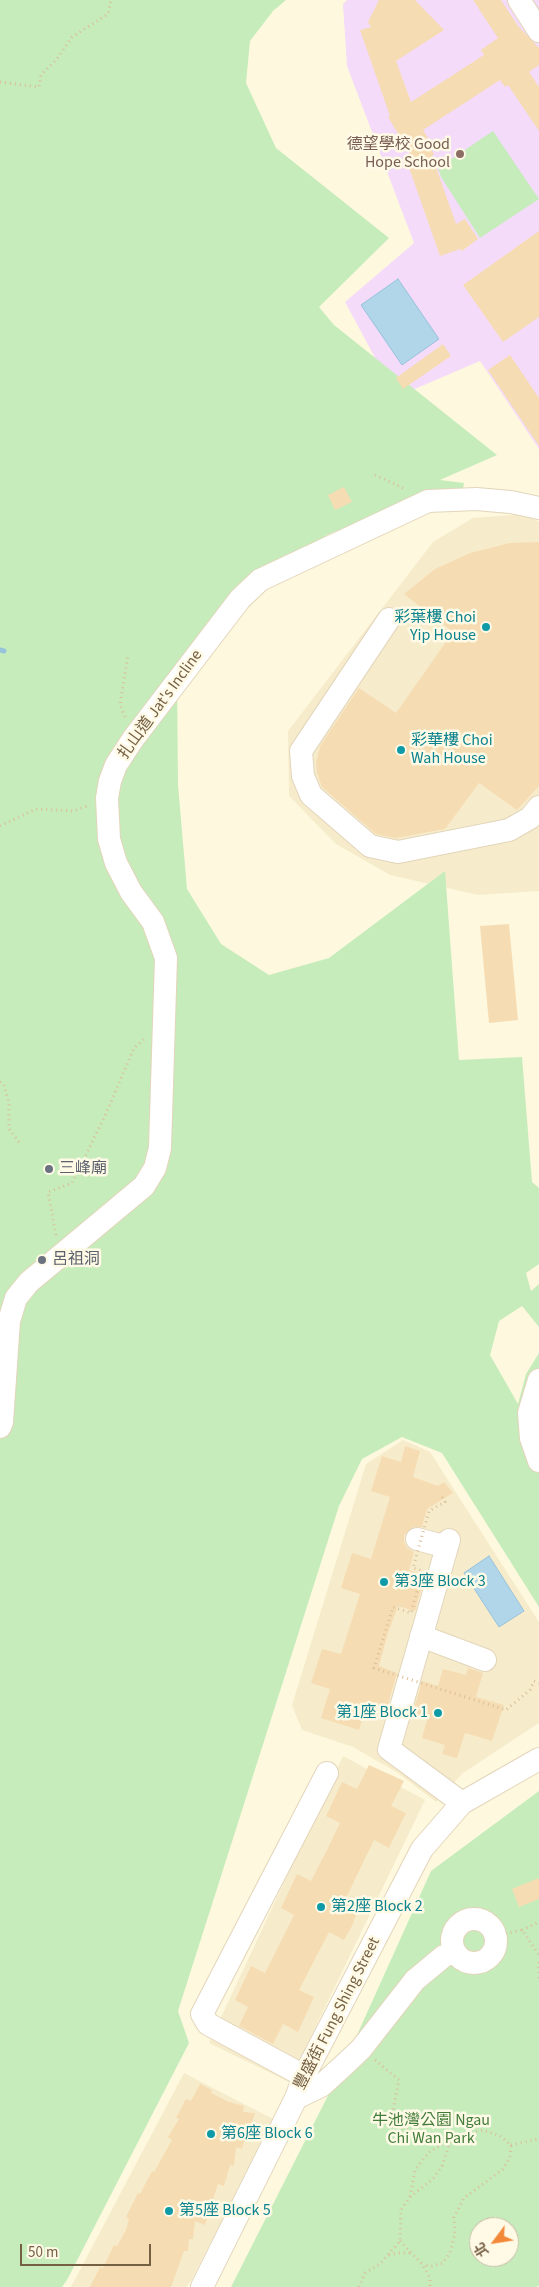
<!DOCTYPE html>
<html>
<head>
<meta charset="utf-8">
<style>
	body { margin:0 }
	#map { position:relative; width:539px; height:2287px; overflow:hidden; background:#fef8de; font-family:"Source Sans 3","Noto Sans TC",sans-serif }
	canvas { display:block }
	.north { position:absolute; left:469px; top:2217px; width:50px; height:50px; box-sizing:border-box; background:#fffae6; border:1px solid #c8bca5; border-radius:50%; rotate:239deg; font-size:14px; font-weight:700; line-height:20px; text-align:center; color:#766044 }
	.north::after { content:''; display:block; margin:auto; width:18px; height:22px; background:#f38938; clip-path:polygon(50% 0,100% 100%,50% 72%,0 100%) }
	.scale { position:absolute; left:20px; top:2244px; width:131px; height:22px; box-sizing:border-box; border:2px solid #766044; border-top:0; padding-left:6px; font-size:15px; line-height:18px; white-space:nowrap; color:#766044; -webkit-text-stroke:4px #fffae6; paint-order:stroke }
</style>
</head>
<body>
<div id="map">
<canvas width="539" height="2287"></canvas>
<div class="north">北</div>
<div class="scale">50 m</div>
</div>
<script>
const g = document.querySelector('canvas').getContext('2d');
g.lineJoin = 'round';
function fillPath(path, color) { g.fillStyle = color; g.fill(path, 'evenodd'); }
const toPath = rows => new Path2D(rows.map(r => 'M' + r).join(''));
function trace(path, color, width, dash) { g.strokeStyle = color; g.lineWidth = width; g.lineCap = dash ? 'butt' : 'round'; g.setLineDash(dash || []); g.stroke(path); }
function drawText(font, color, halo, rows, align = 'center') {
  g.font = font + ' "Source Sans 3","Noto Sans TC",sans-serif'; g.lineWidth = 5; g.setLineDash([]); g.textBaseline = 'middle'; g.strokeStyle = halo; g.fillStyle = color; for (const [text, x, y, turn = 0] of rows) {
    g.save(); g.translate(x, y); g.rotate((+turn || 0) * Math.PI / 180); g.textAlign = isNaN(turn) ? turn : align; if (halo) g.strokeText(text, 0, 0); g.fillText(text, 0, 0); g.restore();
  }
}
fillPath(toPath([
	[525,514,539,522,539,891,478,895,390,875,336,844,289,796,288,731,433,542,473,518],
	[403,1440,430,1452,539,1622,539,1723,463,1773,436,1802,398,1773,353,1747,302,1730,292,1705,366,1464],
	[343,1756,425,1800,289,2082,209,2043],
	[184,2073,275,2120,191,2281,186,2287,71,2287]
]), '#f6eccc');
fillPath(toPath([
	[347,0,539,0,539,449,480,361,403,394,386,378,345,302,414,243,347,66,343,4]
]), '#f5dbfa');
fillPath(toPath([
	[0,0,286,0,273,11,250,41,246,83,276,148,389,238,319,307,334,325,497,455,440,480,464,483,463,489,453,488,437,492,342,536,336,531,325,536,325,543,271,569,177,675,178,785,187,889,221,944,269,975,329,958,445,871,459,1060,522,1057,532,1182,539,1188,539,1264,526,1273,531,1291,539,1284,539,1327,522,1306,499,1321,490,1355,518,1404,526,1374,539,1353,539,1607,442,1453,402,1437,362,1459,339,1506,178,2011,189,2043,67,2280,62,2287,0,2287],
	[493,131,539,199,480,238,441,177,438,168],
	[539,1791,539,2285,537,2287,231,2287,343,2066,431,1871],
	[479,2227,509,2227,509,2257,479,2257]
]), '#c6ecbc');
const water = toPath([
	[398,279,439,339,402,365,361,305,398,279],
	[489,1556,524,1611,499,1627,464,1573,489,1556]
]);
fillPath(water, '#b1d5e9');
trace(water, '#97c3db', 1);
trace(toPath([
	[0,650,4,651]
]), '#97c3db', 5);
fillPath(toPath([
	[379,0,415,0,444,30,396,61,411,102,484,55,481,50,498,38,473,0,501,0,518,26,539,48,539,65,529,72,539,87,539,131,508,85,505,87,500,80,423,130,428,138,424,140,434,154,432,156,456,224,465,219,478,239,462,251,460,249,440,256,406,159,412,157,388,117,390,116,360,30,371,27,368,22],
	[539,231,539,317,503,342,463,285],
	[443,344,451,356,403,389,396,378],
	[510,355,539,398,539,446,488,370],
	[344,487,352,502,335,510,328,495],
	[539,542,539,786,517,810,479,783,445,829,396,838,376,834,322,787,317,773,316,762,320,746,359,688,396,713,453,632,404,594,435,569,470,553,510,543],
	[509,924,518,1020,489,1023,480,926],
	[405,1446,420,1451,413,1477,438,1486,444,1482,453,1493,427,1509,422,1527,413,1527,404,1535,404,1542,407,1548,414,1552,409,1570,425,1575,415,1611,398,1606,388,1633,379,1666,397,1673,387,1708,368,1702,359,1730,321,1718,330,1689,311,1683,322,1649,341,1654,360,1594,341,1588,352,1553,371,1559,390,1497,371,1491,382,1456,401,1462],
	[468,1668,483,1673,476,1697,504,1705,492,1741,465,1733,457,1758,442,1754,445,1745,422,1738,427,1720,412,1716,422,1681,438,1686,443,1669,466,1675],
	[369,1765,404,1781,391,1806,406,1813,389,1848,374,1840,346,1898,360,1905,352,1926,344,1940,329,1932,299,1990,314,1997,298,2032,283,2024,273,2044,239,2026,248,2007,235,2000,251,1966,265,1973,294,1915,281,1908,297,1874,311,1881,327,1850,340,1823,326,1816,342,1782,357,1789],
	[539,1878,539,1899,519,1907,512,1889],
	[200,2084,212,2090,211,2093,229,2102,244,2106,243,2112,255,2113,246,2142,244,2142,242,2149,236,2147,234,2166,230,2165,224,2186,218,2184,205,2225,195,2221,193,2239,189,2239,188,2251,184,2251,171,2287,90,2287,100,2267,103,2268,114,2245,117,2246,126,2230,129,2219,126,2217,138,2193,140,2194,152,2171,154,2172,172,2140,168,2137,179,2119,176,2118,186,2099,191,2101]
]), '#f6dcb3');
const minor = toPath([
	[519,0,539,31],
	[389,619,301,751,303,776,311,795,370,846,398,852,509,830,530,818,539,807],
	[539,1380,529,1413,531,1438,539,1461],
	[0,1427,2,1422,9,1321,16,1298,29,1282,144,1186,155,1168,160,1148,166,958,153,922,131,892,116,863,109,839,107,798,110,781,116,765,133,739,240,599,260,580,428,501,476,499,511,502,539,508],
	[417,1539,447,1547],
	[449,1540,389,1749,462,1803],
	[421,1636,485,1660],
	'452 1941a22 22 0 1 1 44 0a22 22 0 1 1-44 0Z',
	[304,2076,208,2024,202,2014,327,1773],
	[296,2098,321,2086,343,2066,361,2049,415,1980,444,1956,455,1952],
	[202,2287,296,2098,304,2076,422,1849,462,1803,539,1759]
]);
trace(minor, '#e3d5ba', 24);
trace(toPath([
	[0,82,39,87,41,75,57,59,72,37,108,14,111,0],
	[375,475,405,489],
	[125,717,120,705,128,655],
	[0,826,36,809,74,811,87,806],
	[0,1082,4,1085,9,1104,9,1129,19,1142],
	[56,1235,48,1192,72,1183,104,1118,134,1048,144,1039],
	[522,1930,539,1922],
	[496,1936,522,1930,539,1955],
	[539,1962,539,1982],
	[375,2060,399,2080,390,2126,451,2139,429,2152,415,2170,410,2197],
	[511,2145,539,2139],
	[400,2241,423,2265,430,2278,430,2287],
	[389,2255,398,2253,410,2253],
	[359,2287,365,2273,380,2264,400,2241,401,2210,410,2197,433,2179,442,2166,451,2139,459,2135,483,2130,500,2136,511,2145,510,2157,503,2169,464,2198,454,2217,455,2234,450,2252,443,2263,432,2266,423,2265]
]), '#dabf97', 3, [1, 4]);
trace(minor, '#fff', 22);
trace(toPath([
	[442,1497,445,1502,429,1511,413,1568,423,1571,411,1613,393,1607,374,1668,506,1710,530,1690,534,1681,539,1683]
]), '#dabf97', 3, [1, 4]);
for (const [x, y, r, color] of [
	[460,154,5,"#8d6e63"],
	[486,627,5,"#0f9aa8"],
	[401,750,5,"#0f9aa8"],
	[49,1169,5,"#6b7280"],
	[42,1260,5,"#6b7280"],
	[384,1582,5,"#0f9aa8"],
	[438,1713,5,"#0f9aa8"],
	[321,1907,5,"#0f9aa8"],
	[211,2134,5,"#0f9aa8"],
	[169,2211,5,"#0f9aa8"]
]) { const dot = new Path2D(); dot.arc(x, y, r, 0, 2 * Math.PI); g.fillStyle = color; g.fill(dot); trace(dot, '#fffae6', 2); }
drawText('16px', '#785e54', '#fffae6', [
	["德望學校 Good",450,145],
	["Hope School",450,163]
], 'right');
drawText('16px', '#0d838f', '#fffae6', [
	["彩葉樓 Choi",476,618,"right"],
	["Yip House",476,636,"right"],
	["彩華樓 Choi",411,741],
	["Wah House",411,759],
	["第3座 Block 3",394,1582],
	["第1座 Block 1",428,1713,"right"],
	["第2座 Block 2",331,1907],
	["第6座 Block 6",221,2134],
	["第5座 Block 5",179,2211]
], 'left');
drawText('16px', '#766044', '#fffae6', [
	["扎山道 Jat's Incline",161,705,-54],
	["豐盛街 Fung Shing Street",338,2014,-63]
]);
drawText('16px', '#5b616d', '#fffae6', [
	["三峰廟",59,1169],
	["呂祖洞",52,1260]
], 'left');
drawText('16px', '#427d3b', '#fffae6', [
	["牛池灣公園 Ngau",431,2121],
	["Chi Wan Park",431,2139]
]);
</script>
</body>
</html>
